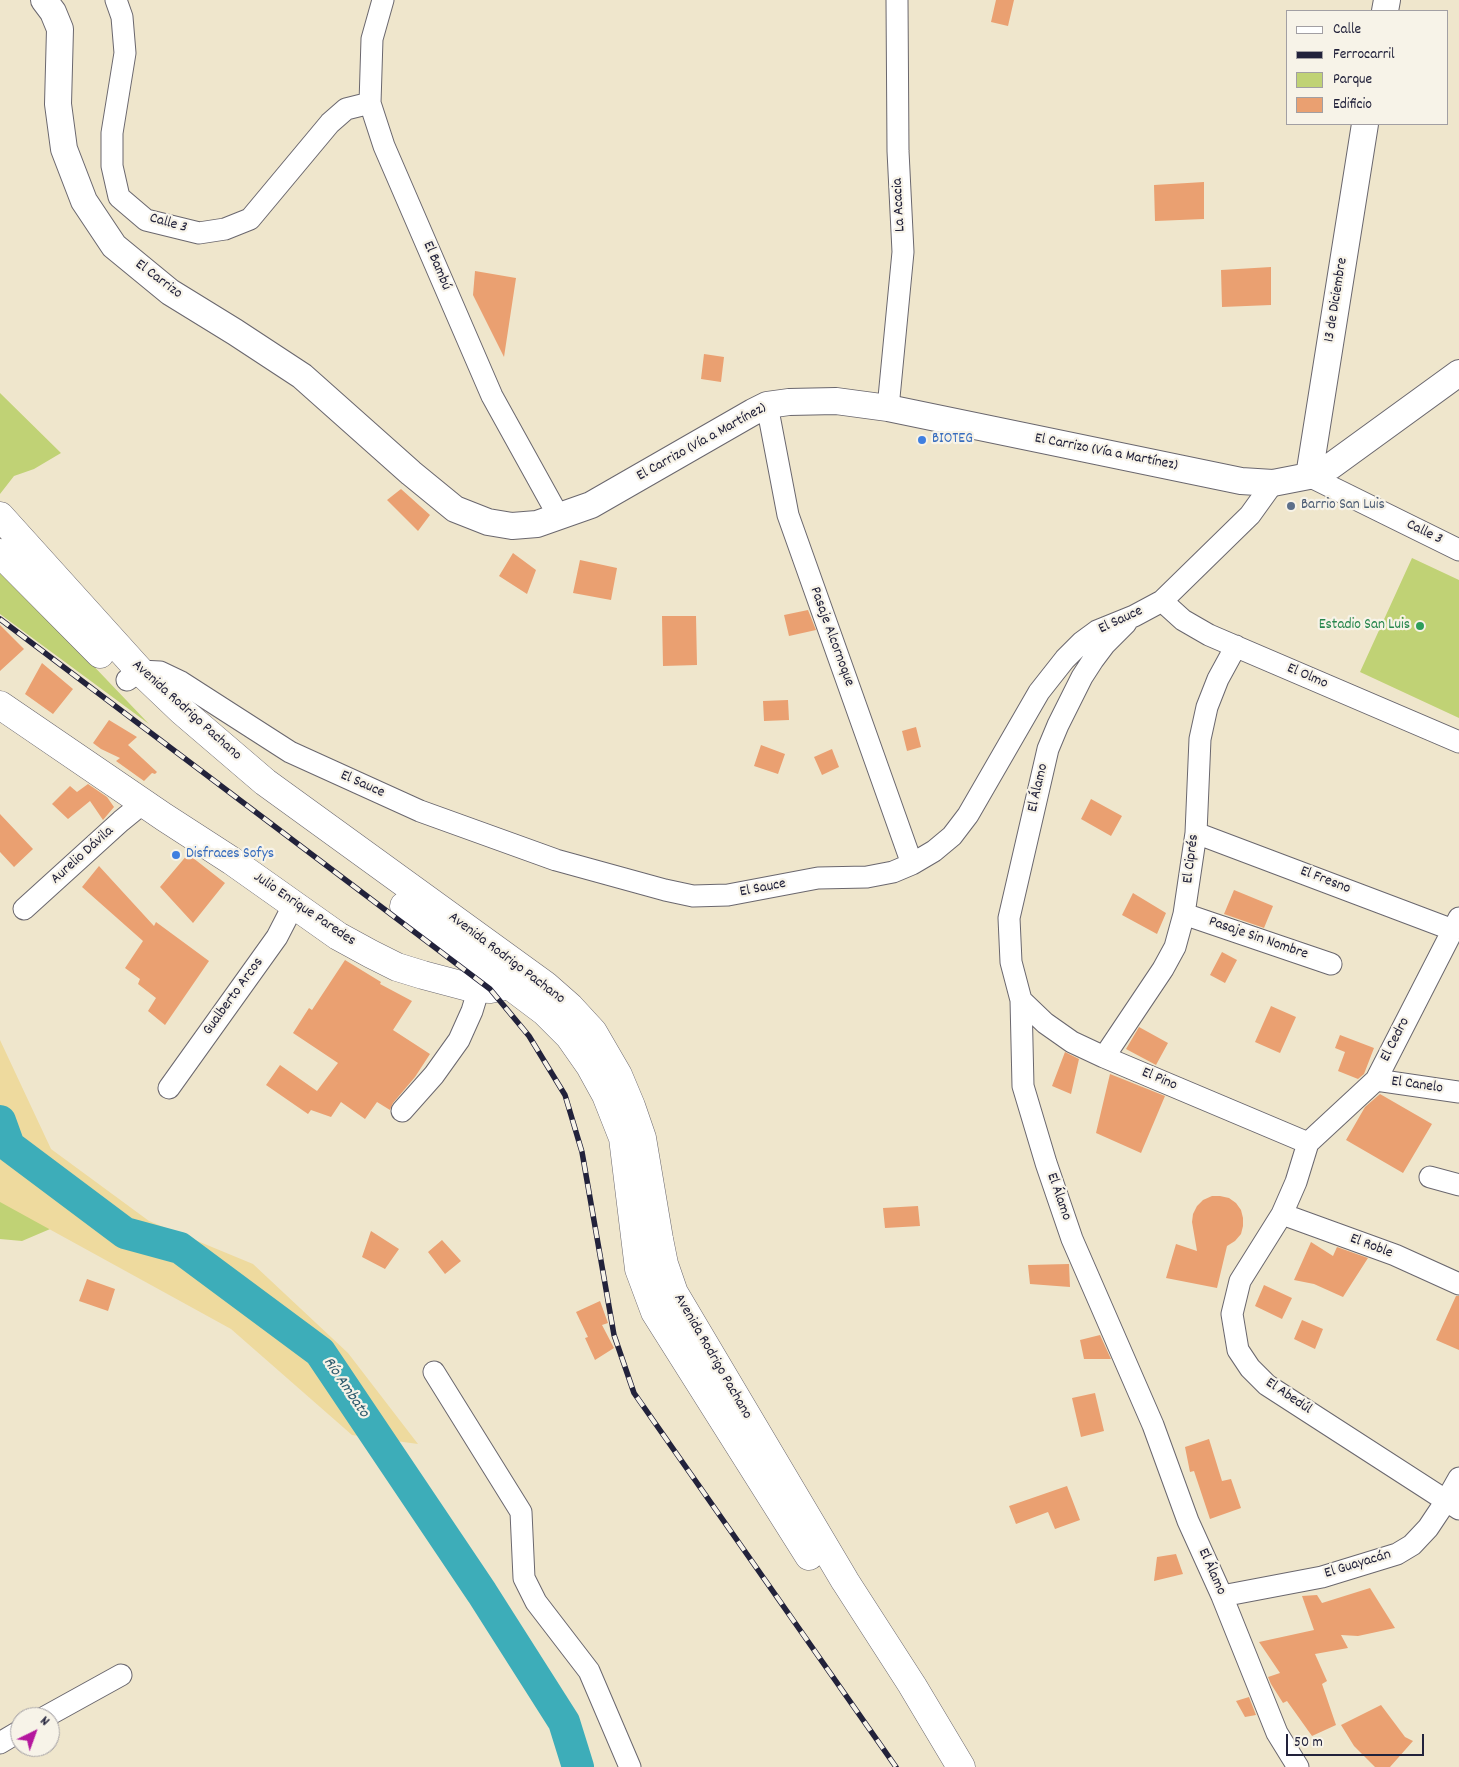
<!DOCTYPE html>
<html>
<head>
<meta charset="utf-8">
<style>
	body { margin:0 }
	#map { position:relative; width:1459px; height:1767px; overflow:hidden; background:#efe6cc; font-family:Dekko,sans-serif }
	canvas { display:block }
	.legend { position:absolute; left:1286px; top:10px; width:162px; height:115px; box-sizing:border-box; background:#f7f3e8; border:1px solid #a29fa3; margin:0; padding:6px 9px; list-style:none; font-size:15px; color:#22223b }
	.legend li { display:flex; align-items:center; gap:10px; height:25px }
	.legend b { width:25px; border:1px solid #a29fa3 }
	.north { position:absolute; left:10px; top:1707px; width:50px; height:50px; box-sizing:border-box; background:#f7f3e8; border:1px solid #a29fa3; border-radius:50%; rotate:42deg; font-size:14px; font-weight:700; line-height:20px; text-align:center; color:#22223b }
	.north::after { content:''; display:block; margin:auto; width:18px; height:22px; background:#b5179e; clip-path:polygon(50% 0,100% 100%,50% 72%,0 100%) }
	.scale { position:absolute; left:1286px; top:1734px; width:138px; height:22px; box-sizing:border-box; border:2px solid #22223b; border-top:0; padding-left:6px; font-size:15px; line-height:18px; white-space:nowrap; color:#22223b; -webkit-text-stroke:4px #f7f3e8; paint-order:stroke }
</style>
</head>
<body>
<div id="map">
<canvas width="1459" height="1767"></canvas>
<ul class="legend">
<li><b style="height:6px;background:#fff"></b>Calle</li>
<li><b style="height:6px;background:#22223b"></b>Ferrocarril</li>
<li><b style="height:14px;background:#c0d275"></b>Parque</li>
<li><b style="height:14px;background:#eaa071"></b>Edificio</li>
</ul>
<div class="north">N</div>
<div class="scale">50 m</div>
</div>
<script>
const g = document.querySelector('canvas').getContext('2d');
g.lineJoin = 'round';
function fillPath(path, color) { g.fillStyle = color; g.fill(path, 'evenodd'); }
const toPath = rows => new Path2D(rows.map(r => 'M' + r).join(''));
function trace(path, color, width, dash) { g.strokeStyle = color; g.lineWidth = width; g.lineCap = dash ? 'butt' : 'round'; g.setLineDash(dash || []); g.stroke(path); }
function drawText(font, color, halo, rows, align = 'center') {
  g.font = font + ' Dekko,sans-serif'; g.lineWidth = 4.5; g.setLineDash([]); g.textBaseline = 'middle'; g.strokeStyle = halo; g.fillStyle = color; for (const [text, x, y, turn = 0] of rows) {
    g.save(); g.translate(x, y); g.rotate((+turn || 0) * Math.PI / 180); g.textAlign = isNaN(turn) ? turn : align; if (halo) g.strokeText(text, 0, 0); g.fillText(text, 0, 0); g.restore();
  }
}
fillPath(toPath([
	[0,393,61,453,34,469,14,476,0,494],
	[1412,558,1459,580,1459,718,1360,672],
	[0,568,149,724,0,614],
	[0,1136,76,1218,22,1241,0,1239]
]), '#c0d275');
fillPath(toPath([
	[0,1040,51,1149,149,1221,253,1264,348,1353,418,1444,352,1435,231,1329,0,1202]
]), '#eeda9e');
trace(toPath([
	[0,1121,9,1146,125,1233,180,1248,320,1352,482,1593,564,1722,578,1767]
]), '#3dadb9', 32);
fillPath(toPath([
	[996,0,1014,0,1008,26,991,22],
	[1204,182,1204,219,1155,221,1154,185],
	[1271,267,1271,305,1222,307,1221,270],
	[475,271,516,278,504,357,473,295],
	[704,354,724,357,721,382,701,379],
	[401,489,430,515,418,531,387,500],
	[513,553,536,570,527,594,499,576],
	[580,560,617,568,611,600,573,593],
	[808,610,816,630,789,636,784,615],
	[662,616,696,616,697,665,663,666],
	[0,625,24,649,0,671],
	[42,663,73,689,53,714,25,694],
	[788,700,789,720,764,721,763,701],
	[109,720,137,737,128,745,157,772,155,774,152,773,144,781,116,761,120,758,101,749,93,743],
	[916,727,921,747,907,751,902,731],
	[761,745,785,754,778,774,754,766],
	[832,749,839,767,822,775,814,757],
	[88,784,107,797,114,807,103,820,90,801,68,819,52,804,70,786,77,792],
	[1091,799,1122,816,1111,836,1081,819],
	[0,814,33,849,14,867,0,852],
	[188,854,225,883,193,923,160,887],
	[99,866,154,926,156,922,209,961,165,1025,148,1011,156,998,138,984,140,979,125,968,143,941,82,887],
	[1234,890,1273,906,1264,928,1224,914],
	[1133,893,1166,913,1157,934,1122,915],
	[1222,952,1237,960,1225,983,1210,975],
	[345,960,381,982,380,984,412,1001,393,1030,430,1054,415,1077,393,1103,390,1110,377,1102,365,1119,341,1102,331,1117,311,1110,308,1114,266,1085,280,1065,317,1091,338,1063,293,1033,309,1008,312,1010],
	[1271,1006,1296,1017,1280,1053,1255,1042],
	[1139,1027,1168,1043,1156,1065,1126,1049],
	[1340,1035,1374,1048,1364,1074,1358,1079,1338,1071,1345,1052,1335,1048],
	[1065,1052,1079,1059,1071,1094,1052,1086],
	[1110,1074,1165,1096,1141,1153,1096,1133],
	[1380,1094,1432,1124,1403,1173,1346,1140,1365,1107],
	[1212,1196,1220,1196,1229,1198,1236,1203,1241,1210,1243,1218,1243,1226,1241,1234,1235,1241,1227,1246,1217,1288,1166,1278,1176,1244,1197,1251,1192,1222,1193,1214,1197,1206,1203,1200],
	[918,1206,920,1226,885,1228,883,1208],
	[371,1231,399,1249,385,1269,362,1257],
	[442,1240,461,1261,445,1274,428,1252],
	[1311,1242,1333,1256,1337,1247,1368,1258,1343,1297,1314,1284,1294,1280],
	[1069,1264,1070,1287,1030,1284,1028,1265],
	[87,1279,115,1289,108,1311,79,1301],
	[1264,1285,1292,1298,1282,1319,1255,1306],
	[1456,1296,1459,1296,1459,1350,1436,1340],
	[600,1301,608,1323,602,1325,614,1348,595,1360,585,1338,588,1337,576,1312],
	[1302,1320,1323,1329,1315,1349,1294,1339],
	[1100,1335,1111,1359,1084,1359,1080,1340],
	[1095,1393,1104,1431,1081,1437,1072,1398],
	[1209,1439,1222,1481,1231,1479,1241,1508,1210,1519,1194,1471,1190,1472,1185,1447],
	[1067,1486,1080,1520,1055,1529,1048,1512,1016,1524,1009,1506],
	[1176,1554,1183,1574,1154,1581,1157,1557],
	[1370,1588,1395,1628,1358,1636,1341,1635,1348,1648,1315,1654,1327,1681,1322,1684,1336,1725,1312,1736,1287,1701,1283,1703,1271,1684,1268,1677,1280,1673,1259,1642,1314,1630,1302,1596,1317,1595,1322,1603],
	[1249,1697,1256,1715,1245,1717,1236,1701],
	[1381,1705,1405,1737,1413,1741,1390,1767,1375,1767,1354,1746,1341,1725]
]), '#eaa071');
const minor = toPath([
	[116,0,122,17,125,53,112,133,112,166,119,197,146,220,199,233,225,229,250,219,330,123,346,109,370,103],
	[383,0,372,39,370,103,384,146,492,396,559,517],
	[767,405,788,515,912,864],
	[888,408,903,252,898,151,897,0],
	[1309,476,1459,550],
	[1162,601,1183,620,1209,635,1459,742],
	[1126,623,1105,644,1093,660,1082,677,1058,725,1048,749,1009,918,1011,962,1021,1000,1023,1086,1046,1163,1072,1239,1153,1425,1188,1521,1222,1596,1277,1733,1298,1767],
	[127,680,140,671,160,672,181,682,290,752,420,811,556,860,665,890,693,896,728,895,818,878,867,877,893,872,912,864,934,851,952,836,968,815,1039,692,1065,659,1082,642,1097,631,1134,616,1162,601,1250,515,1273,483],
	[1196,833,1453,930],
	[24,909,121,821,143,803],
	[1184,914,1331,964],
	[1459,918,1376,1080,1308,1143,1296,1182,1282,1214,1240,1281,1232,1314,1238,1350,1250,1368,1267,1385,1459,1509],
	[1021,1000,1045,1023,1072,1042,1104,1057,1308,1143],
	[1104,1057,1163,969,1175,947,1184,914,1196,833,1200,739,1207,707,1218,679,1236,646],
	[1376,1080,1459,1092],
	[169,1088,277,937,294,904],
	[402,1111,434,1075,459,1040,472,1011,479,988],
	[1430,1177,1459,1185],
	[1282,1214,1395,1255,1459,1284],
	[434,1372,521,1512,524,1578,536,1602,589,1671,630,1767],
	[1222,1596,1322,1577,1397,1554,1412,1545,1428,1528,1446,1501,1459,1478],
	[45,1717,121,1675],
	[0,1743,20,1731]
]);
const tertiary = toPath([
	[44,0,53,12,60,29,58,104,64,149,84,201,114,246,170,292,235,332,302,376,411,473,455,509,488,522,512,526,537,524,591,505,753,412,767,405,789,402,836,401,888,408,1241,481,1273,483,1309,476,1331,466,1459,373],
	[1385,11,1387,0],
	[1309,476,1365,124]
]);
const secondary = toPath([
	[0,705,164,817,232,861,338,936,371,954,397,967,423,975,472,988,490,989,509,985,518,968]
]);
const primary = toPath([
	[0,516,140,671,182,711,265,782,545,985,570,1007,593,1032,618,1075,631,1106,642,1138,659,1239,664,1264,674,1293,845,1581,912,1685,961,1767],
	[0,553,100,654],
	[404,906,545,1012,569,1036,590,1066,606,1095,623,1138,639,1269,655,1312,809,1556]
]);
trace(minor, '#6a676e', 23);
trace(tertiary, '#6a676e', 28);
trace(secondary, '#6a676e', 29);
trace(primary, '#6a676e', 29);
trace(minor, '#fff', 21);
trace(tertiary, '#fff', 26);
trace(secondary, '#fff', 28);
trace(primary, '#fff', 28);
const rail = toPath([
	[0,619,490,989,529,1036,565,1095,582,1152,614,1335,634,1393,896,1767]
]);
trace(rail, '#22223b', 5.5);
trace(rail, '#f7f3e8', 4, [11]);
for (const [x, y, r, color] of [
	[922,440,5,"#3f7fe0"],
	[1291,506,5,"#5c6f8a"],
	[1420,626,5,"#2e9e5b"],
	[176,855,5,"#3f7fe0"]
]) { const dot = new Path2D(); dot.arc(x, y, r, 0, 2 * Math.PI); g.fillStyle = color; g.fill(dot); trace(dot, '#f7f3e8', 2); }
drawText('15px', '#22223b', '#f7f3e8', [
	["La Acacia",900,205,-93],
	["Calle 3",168,224,16],
	["El Bambú",436,266,67],
	["El Carrizo",158,280,37],
	["13 de Diciembre",1337,300,-81],
	["El Carrizo (Vía a Martínez)",702,443,-29],
	["El Carrizo (Vía a Martínez)",1106,453,11],
	["Calle 3",1424,533,26],
	["El Sauce",1121,621,-25],
	["Pasaje Alcornoque",831,637,70],
	["El Olmo",1307,677,23],
	["Avenida Rodrigo Pachano",186,711,42],
	["El Sauce",362,785,24],
	["El Álamo",1039,788,-77],
	["Aurelio Dávila",83,856,-42],
	["El Ciprés",1192,859,-83],
	["El Fresno",1325,881,21],
	["El Sauce",763,889,-11],
	["Julio Enrique Paredes",304,910,34],
	["Pasaje Sin Nombre",1258,939,19],
	["Avenida Rodrigo Pachano",506,959,37],
	["Gualberto Arcos",234,997,-54],
	["El Cedro",1396,1040,-63],
	["El Pino",1159,1080,23],
	["El Canelo",1417,1086,8],
	["El Álamo",1058,1197,71],
	["El Roble",1371,1247,21],
	["Avenida Rodrigo Pachano",712,1357,60],
	["El Abedúl",1288,1397,34],
	["El Guayacán",1358,1565,-17],
	["El Álamo",1211,1572,66]
]);
drawText('15px', '#366cbe', '#f7f3e8', [
	["BIOTEG",932,440],
	["Disfraces Sofys",186,855]
], 'left');
drawText('15px', '#4e5e75', '#f7f3e8', [
	["Barrio San Luis",1301,506]
], 'left');
drawText('15px', '#27864d', '#f7f3e8', [
	["Estadio San Luis",1410,626]
], 'right');
drawText('italic 16px', '#2d5a6d', '#f7f3e8', [
	["Río Ambato",345,1388,56]
]);
</script>
</body>
</html>
